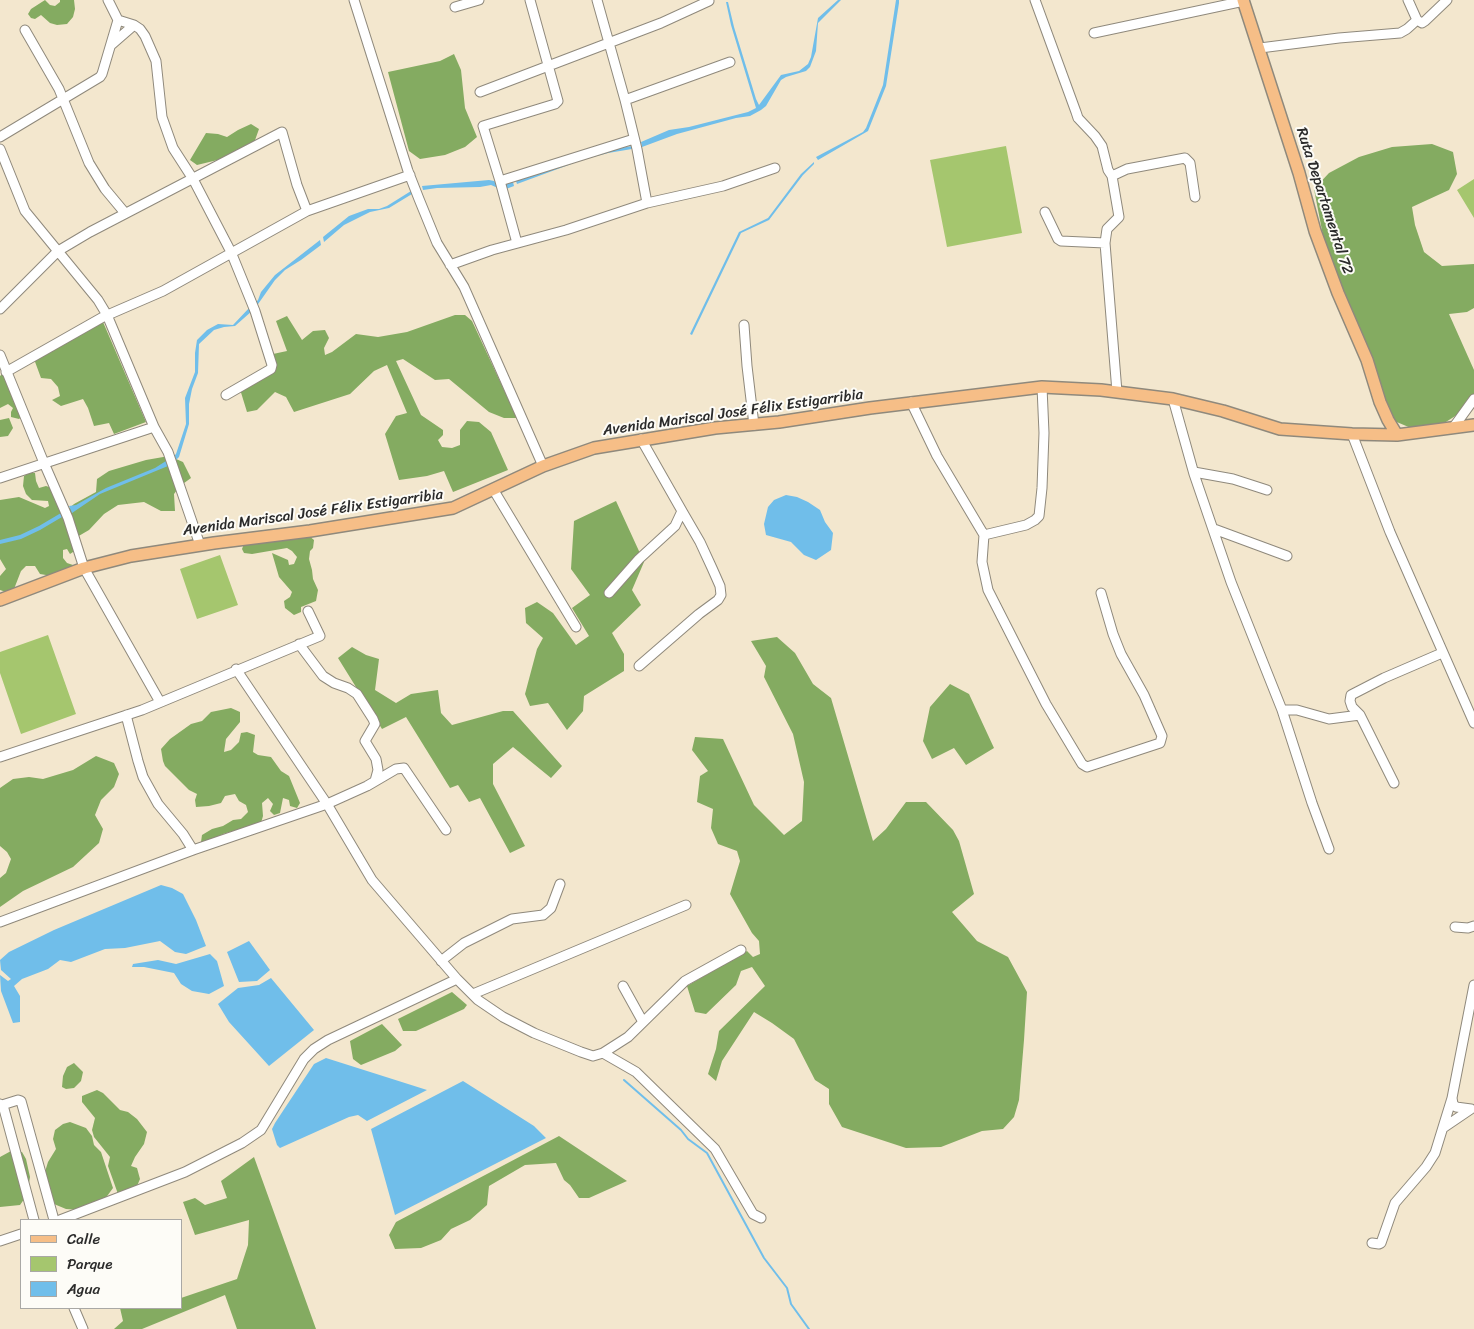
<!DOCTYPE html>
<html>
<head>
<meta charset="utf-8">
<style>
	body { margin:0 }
	#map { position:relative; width:1474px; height:1329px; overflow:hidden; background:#f3e7ce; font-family:Sriracha,sans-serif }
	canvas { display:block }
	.legend { position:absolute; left:20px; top:1219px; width:162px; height:90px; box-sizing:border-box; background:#fdfcf7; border:1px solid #a9a8a5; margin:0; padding:6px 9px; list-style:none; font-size:15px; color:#2b2b2b }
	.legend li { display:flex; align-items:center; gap:10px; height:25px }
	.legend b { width:25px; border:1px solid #a9a8a5 }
</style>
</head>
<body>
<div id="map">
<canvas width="1474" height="1329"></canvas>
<ul class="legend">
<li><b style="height:6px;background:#f6be87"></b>Calle</li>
<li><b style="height:14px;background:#a5c66e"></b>Parque</li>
<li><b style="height:14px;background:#70beea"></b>Agua</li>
</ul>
</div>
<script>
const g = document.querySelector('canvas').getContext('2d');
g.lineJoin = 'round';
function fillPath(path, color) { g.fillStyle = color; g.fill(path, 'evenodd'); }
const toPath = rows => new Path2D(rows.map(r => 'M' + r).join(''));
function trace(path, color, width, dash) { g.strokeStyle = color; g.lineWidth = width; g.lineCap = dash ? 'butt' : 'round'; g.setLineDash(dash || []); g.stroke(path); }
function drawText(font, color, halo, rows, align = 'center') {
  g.font = font + ' Sriracha,sans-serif'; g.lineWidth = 4; g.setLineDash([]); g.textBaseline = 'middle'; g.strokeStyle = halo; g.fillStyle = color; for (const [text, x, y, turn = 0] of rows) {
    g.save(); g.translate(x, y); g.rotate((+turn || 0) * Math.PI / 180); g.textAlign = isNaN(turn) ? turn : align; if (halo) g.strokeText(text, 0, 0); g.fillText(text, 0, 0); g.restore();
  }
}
fillPath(toPath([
	[1006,146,1022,233,947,247,930,160],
	[1474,179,1474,218,1457,190],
	[220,555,238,605,197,619,180,569],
	[48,635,76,714,21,734,0,673,0,652]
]), '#a5c66e');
fillPath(toPath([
	[45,0,50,5,55,6,60,2,60,0,74,0,75,9,73,17,67,24,57,25,50,23,41,15,35,19,31,18,28,14,31,9],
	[454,54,461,70,465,108,477,137,465,147,445,155,420,159,409,151,388,72,440,61],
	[251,124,259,129,254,143,234,156,197,165,190,160,206,133,218,134,227,137,238,130],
	[1432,144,1453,152,1457,174,1449,190,1412,207,1415,225,1424,252,1442,266,1474,264,1474,308,1467,312,1449,314,1474,370,1474,404,1438,427,1411,428,1392,420,1362,334,1325,246,1314,189,1329,173,1359,157,1392,147],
	[455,315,465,315,472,321,517,418,504,418,489,412,449,379,435,380,403,359,396,361,421,415,443,430,443,435,438,440,442,447,452,448,460,445,460,430,467,421,479,422,491,432,508,470,453,492,444,471,427,476,399,480,385,434,396,416,407,413,387,365,374,371,350,394,294,412,286,397,275,392,257,410,247,412,239,386,270,367,273,354,287,351,276,321,287,316,302,340,313,331,325,330,329,338,324,348,325,355,332,352,356,334,378,337,407,332],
	[103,322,146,422,114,434,109,423,94,426,88,408,83,399,61,406,52,400,60,396,58,387,51,379,41,378,34,359],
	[3,373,24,415,19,419,11,417,11,412,13,408,8,404,0,408,0,376],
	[9,418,13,428,8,436,0,437,0,420],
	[169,456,183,462,191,478,180,486,174,494,175,511,161,511,144,502,118,505,104,514,89,530,77,537,66,511,74,504,96,492,97,479,109,471,146,460],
	[29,473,35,473,36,481,39,488,46,486,55,489,76,550,70,554,67,549,63,550,63,558,67,563,73,565,74,569,52,576,40,574,35,566,26,566,21,571,14,589,6,592,0,590,0,576,6,569,0,559,0,500,19,497,45,508,49,506,48,501,32,500,26,494,23,486,24,476],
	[616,501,644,562,632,590,641,605,612,633,624,654,624,671,584,696,583,711,567,730,548,703,530,706,525,694,537,649,543,638,526,623,525,608,537,602,553,613,576,645,589,636,572,608,590,595,571,569,574,521],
	[308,535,314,540,313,548,310,551,309,559,312,570,313,579,318,590,316,601,301,607,301,612,294,615,285,608,284,601,290,597,292,592,279,577,272,553,288,560,289,565,294,564,297,557,292,551,287,548,252,554,244,553,242,549,244,544],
	[777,637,795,653,813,684,831,698,873,841,886,829,906,802,926,802,953,830,959,841,974,894,952,912,977,941,1008,957,1027,992,1024,1040,1019,1100,1014,1117,1003,1129,982,1131,941,1147,906,1148,842,1127,829,1104,829,1089,815,1080,794,1039,772,1023,754,1012,722,1061,716,1081,708,1074,716,1049,719,1031,765,986,752,967,741,971,736,985,706,1014,695,1012,687,986,747,951,753,957,760,954,759,941,752,933,730,894,740,861,737,851,718,844,711,828,713,809,697,802,700,776,708,771,692,750,695,737,723,739,754,805,784,835,802,821,804,782,793,734,764,677,766,666,751,641],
	[352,647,366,655,379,659,375,690,396,703,411,694,438,690,441,713,452,725,503,711,513,711,562,766,551,778,513,747,493,764,493,784,525,846,510,853,480,798,469,802,458,785,450,788,406,717,382,729,338,658],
	[950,684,969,694,994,748,966,765,954,748,932,759,923,741,930,707],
	[231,708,240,712,240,722,226,739,224,752,231,750,239,742,241,733,247,732,255,735,253,752,258,755,271,757,281,771,289,776,300,803,297,808,290,806,289,800,283,798,280,813,274,815,270,811,273,804,268,798,262,803,263,816,261,823,223,834,209,842,201,842,202,835,212,829,223,826,233,820,241,819,248,812,246,805,239,801,235,794,225,796,221,803,209,806,196,807,195,800,197,794,189,790,165,766,163,761,161,749,170,739,191,724,202,721,211,712],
	[96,756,114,763,119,774,114,787,101,800,95,815,103,829,99,843,73,867,23,891,0,907,0,878,6,873,11,859,7,852,0,846,0,788,13,779,29,777,43,779,73,770],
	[452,992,467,1005,464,1009,416,1031,403,1031,398,1019],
	[382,1024,402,1045,395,1051,361,1065,353,1059,350,1041],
	[74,1063,83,1072,81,1081,74,1088,66,1089,62,1087,63,1076,67,1067],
	[97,1090,103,1093,120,1110,128,1112,137,1119,147,1132,144,1144,135,1157,131,1166,137,1168,140,1179,137,1186,118,1194,108,1166,110,1157,94,1137,92,1130,95,1118,82,1102,82,1096],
	[70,1122,86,1128,92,1136,94,1145,101,1152,113,1188,102,1203,80,1210,66,1209,54,1204,49,1200,44,1175,48,1162,56,1149,53,1139,55,1130,63,1124],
	[559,1136,627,1181,589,1198,579,1198,570,1185,564,1180,556,1163,525,1165,489,1186,487,1205,470,1220,451,1229,441,1240,421,1248,395,1249,389,1235,396,1222],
	[11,1151,22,1152,26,1159,30,1177,27,1195,20,1205,0,1207,0,1157],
	[254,1157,316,1329,237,1329,225,1295,142,1329,114,1329,123,1321,120,1308,181,1308,181,1298,237,1279,248,1245,249,1220,195,1235,183,1202,195,1198,205,1205,227,1198,221,1181]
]), '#84ab61');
fillPath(toPath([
	[838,0,841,0,818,23,816,51,810,67,806,71,786,77,781,80,766,106,761,110,750,116,736,118,677,134,642,147,641,142,669,130,689,127,748,112,756,108,731,25,726,2,728,2,734,27,756,99,759,105,781,75,799,71,808,64,811,57,818,18],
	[896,0,899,0,899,3,886,86,868,131,818,160,816,157,863,132,866,128,883,85],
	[632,146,632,149,608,153,582,160,517,184,516,181,608,150],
	[814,162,814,164,803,175,769,220,741,233,692,335,690,334,739,232,768,218,801,174],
	[489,180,494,181,501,186,513,182,514,186,506,189,498,188,491,185,480,187,437,188,423,190,422,186],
	[411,191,412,194,389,208,370,212,344,225,324,242,323,237,349,216,368,209,379,209,387,206],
	[320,240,321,245,301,260,285,270,275,280,256,307,254,304,258,300,261,292,275,275],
	[250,307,252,311,235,326,224,327,214,330,199,344,198,373,192,389,189,404,189,424,179,457,175,461,174,456,176,454,186,424,185,398,195,372,195,353,197,340,207,330,218,324,233,325],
	[166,461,168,466,100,494,72,513,69,506,76,505,106,488,155,468],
	[786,495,797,497,808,502,820,510,825,522,833,533,831,550,816,560,804,555,791,542,766,535,764,524,768,507,774,500],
	[61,513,62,517,40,530,21,539,0,544,0,540,20,535,39,526],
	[161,885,172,888,183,894,196,920,206,946,186,954,175,952,160,941,125,948,105,949,71,962,60,960,48,969,22,979,14,986,20,996,20,1022,13,1023,1,991,0,975,8,981,11,979,1,970,0,960,9,952,54,930],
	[249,941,270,970,257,981,239,982,227,952],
	[210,954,217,961,224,986,209,994,192,991,181,984,174,973,144,967,132,967,133,964,158,960,176,964],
	[271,978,314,1030,269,1066,229,1022,218,1004,238,988,259,985],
	[326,1058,427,1090,367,1121,358,1115,349,1117,280,1148,277,1145,272,1129,275,1123,314,1064],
	[463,1081,534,1126,546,1138,395,1215,371,1129]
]), '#70beea');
trace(toPath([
	[624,1080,681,1130,688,1139,707,1153,764,1258,787,1288,791,1304,809,1329]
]), '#70beea', 2);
const minor = toPath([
	[354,0,408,171,419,199,437,243,464,287,543,466],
	[530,0,558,101,555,104,483,126,500,181,634,139],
	[597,0,625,100,637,149,647,203],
	[1035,0,1076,112,1078,118,1095,136,1102,146,1108,170,1112,176,1119,217,1107,229,1105,243,1117,392],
	[1408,0,1417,20,1422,23,1425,21,1447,0],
	[455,7,479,0],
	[118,20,134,25,140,29,145,36,156,61,162,117,173,148,193,179,231,252,255,311,272,365,271,369,226,395],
	[25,30,59,89,89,163,105,189,125,213],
	[1094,33,1244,1],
	[111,45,134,25],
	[1260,48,1339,38,1400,33,1407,29,1417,20],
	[480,92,661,23,709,1],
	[625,100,730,62],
	[0,137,100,77,102,74,118,20,108,0],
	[0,149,25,211,98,300,107,315,154,427,168,452,200,545],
	[1112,176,1127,169,1185,158,1190,163,1195,197],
	[500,181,517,243],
	[1045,212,1058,239,1061,241,1105,243],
	[450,265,492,250,566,230,647,203,723,186,775,168],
	[0,309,58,251,90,232,282,132,297,185,307,211],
	[744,325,747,366,754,425],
	[0,355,44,463,68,518,84,568,160,702],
	[6,372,103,317,163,291,307,211,410,175],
	[1173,399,1194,474,1231,582,1282,710,1312,803,1329,849],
	[911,402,937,456,984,535,982,562,988,590,1046,704,1082,764,1087,767,1157,744,1160,743,1162,736,1144,695,1121,654,1113,634,1101,593],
	[1453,428,1474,399],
	[1352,434,1390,532,1474,723],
	[1194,472,1233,479,1267,490],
	[0,478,154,427],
	[493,489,576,627],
	[1214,529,1287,556],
	[984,535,1026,525,1035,520,1039,516,1042,488,1044,433,1042,387],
	[609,593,639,559,675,526,682,511,641,439],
	[299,644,323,676,334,683,348,688,357,694,373,719,375,724,365,741,376,759,378,770,375,781],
	[639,666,699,614,718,600,721,595,720,586,712,568,700,542,682,511],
	[236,669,327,804,372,880,457,979,478,1000,503,1017,534,1033,581,1052,593,1056,603,1053,636,1072,715,1149,753,1214,761,1218],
	[1282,710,1297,710,1329,719,1360,715],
	[126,715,138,761,143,777,158,804,183,834,193,850],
	[0,757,142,710,320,636,308,611],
	[1394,783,1360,715,1352,707,1350,701,1351,695,1384,678,1442,653],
	[0,922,193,850,327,804,367,786,396,769,404,768,446,830],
	[1455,927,1468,928,1474,926],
	[441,961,464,943,512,919,543,915,551,908,560,884],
	[623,986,643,1022],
	[473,994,686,905],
	[603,1053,628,1037,685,981,741,950],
	[0,1104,4,1109,34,1220],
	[2,1105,18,1100,21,1101,54,1220],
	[1443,1128,1471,1109,1456,1107,1453,1104,1452,1098],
	[60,1220,185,1172,242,1143,261,1130,304,1059,314,1049,328,1040,457,979],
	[0,1241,21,1234],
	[1372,1243,1379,1244,1381,1243,1395,1203,1426,1167,1435,1153,1452,1098,1474,985],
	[74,1308,83,1329]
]);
const major = toPath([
	[1243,0,1299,173,1315,231,1338,293,1367,360,1380,402,1388,420,1397,435],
	[0,600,84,568,131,556,214,543,310,531,453,508,543,466,594,448,715,428,779,422,870,408,1042,387,1101,390,1173,399,1223,411,1280,429,1352,434,1397,435,1474,425]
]);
trace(minor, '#8f897c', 11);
trace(major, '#8f897c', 14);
trace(minor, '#fff', 9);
trace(major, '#f6be87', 11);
drawText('15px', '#2b2b2b', '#fdfcf7', [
	["Ruta Departamental 72",1324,201,72],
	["Avenida Mariscal José Félix Estigarribia",733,413,-8],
	["Avenida Mariscal José Félix Estigarribia",313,513,-8]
]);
</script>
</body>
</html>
